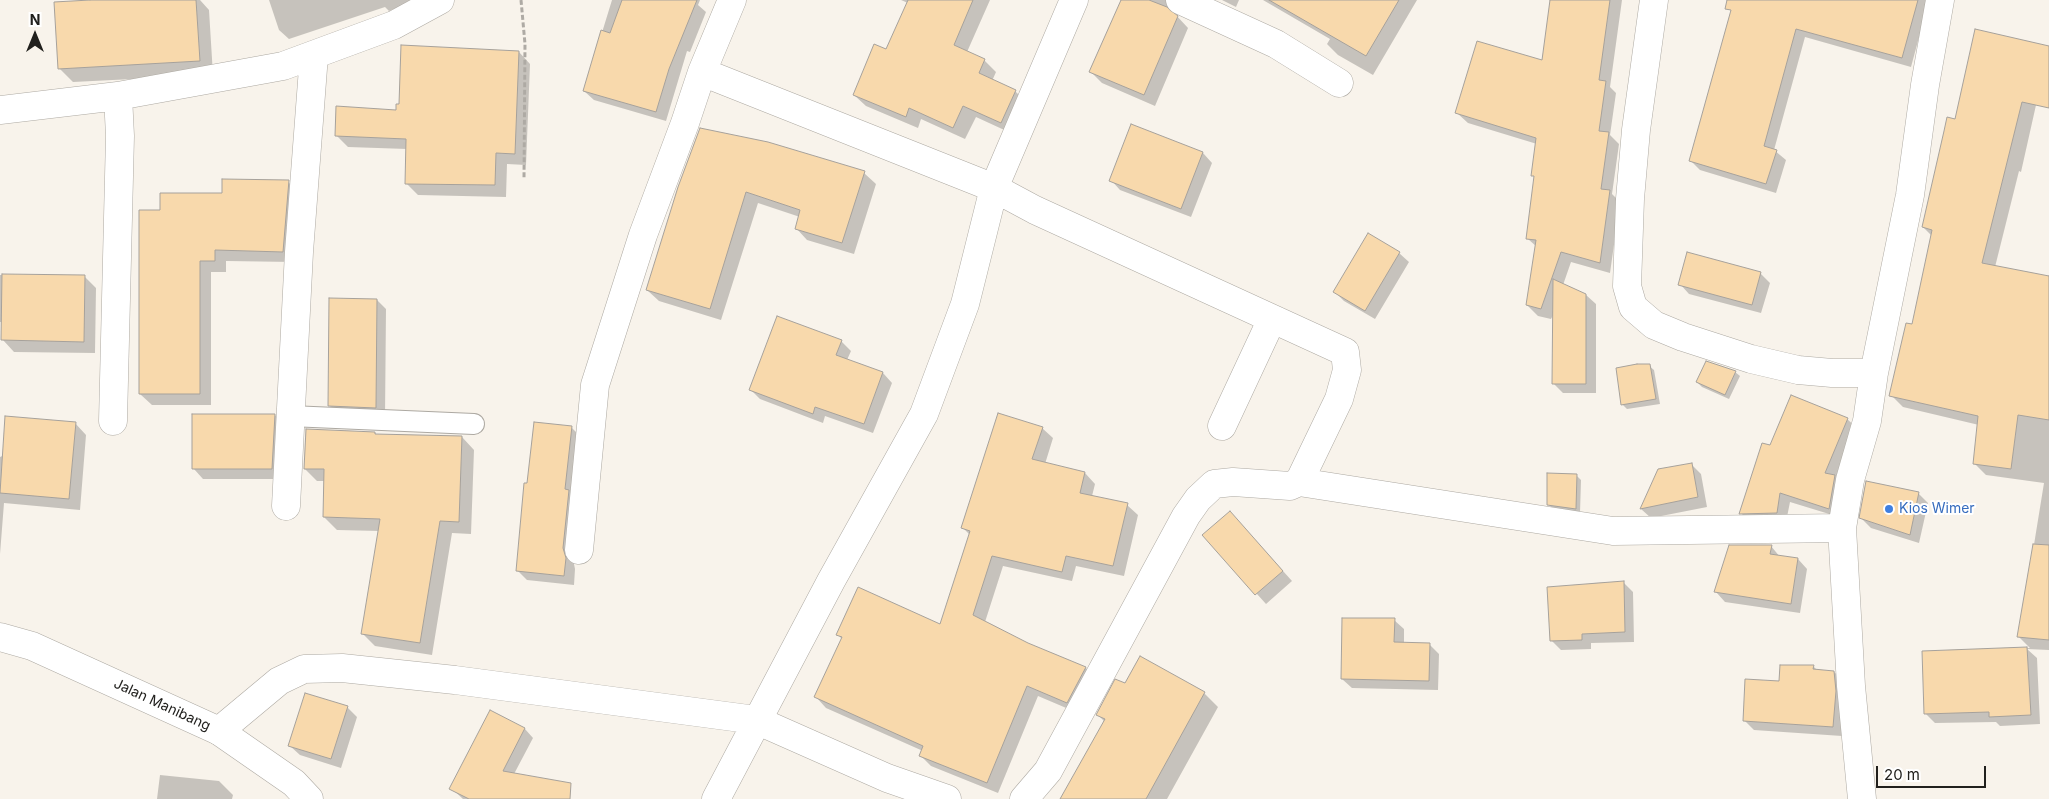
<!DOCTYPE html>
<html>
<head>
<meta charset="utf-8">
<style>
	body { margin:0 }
	#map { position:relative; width:2049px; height:799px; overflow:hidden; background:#f8f3eb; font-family:Inter,sans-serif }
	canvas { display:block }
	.north { position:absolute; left:10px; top:10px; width:50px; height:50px; -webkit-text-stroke:4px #fff; paint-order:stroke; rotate:0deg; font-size:14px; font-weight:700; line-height:20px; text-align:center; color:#21201d }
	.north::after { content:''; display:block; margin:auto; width:18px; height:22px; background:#21201d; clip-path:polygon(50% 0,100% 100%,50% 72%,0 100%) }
	.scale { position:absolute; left:1876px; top:766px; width:110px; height:22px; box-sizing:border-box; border:2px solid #21201d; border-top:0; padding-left:6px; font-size:15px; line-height:18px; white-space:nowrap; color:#21201d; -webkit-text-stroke:4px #fff; paint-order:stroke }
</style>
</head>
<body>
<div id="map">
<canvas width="2049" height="799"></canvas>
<div class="north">N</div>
<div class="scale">20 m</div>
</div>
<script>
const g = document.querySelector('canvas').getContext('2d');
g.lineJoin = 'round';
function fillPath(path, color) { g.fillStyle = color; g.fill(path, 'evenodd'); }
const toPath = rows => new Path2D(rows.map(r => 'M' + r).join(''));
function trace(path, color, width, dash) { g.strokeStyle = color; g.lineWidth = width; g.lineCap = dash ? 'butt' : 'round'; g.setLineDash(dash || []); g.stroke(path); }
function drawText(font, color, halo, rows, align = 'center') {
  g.font = font + ' Inter,sans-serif'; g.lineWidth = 4; g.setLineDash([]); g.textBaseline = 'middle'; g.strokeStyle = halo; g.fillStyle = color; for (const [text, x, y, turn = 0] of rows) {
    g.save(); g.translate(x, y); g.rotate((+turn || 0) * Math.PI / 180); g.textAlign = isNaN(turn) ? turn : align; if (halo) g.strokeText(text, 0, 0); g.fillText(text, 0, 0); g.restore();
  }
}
fillPath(toPath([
	[114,0,200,0,209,10,213,75,73,82,59,68],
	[269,0,415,0,389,11,385,7,289,39,279,30],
	[612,0,700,0,698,5,706,12,690,52,687,51,666,121,594,100,584,91],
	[901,0,990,0,967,52,984,60,996,72,992,81,1015,91,1027,103,1013,134,976,117,965,139,921,119,918,128,866,106,854,95,887,50,908,3],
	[1122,0,1181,0,1176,5,1175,14,1188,28,1155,106,1102,83,1091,72],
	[1222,0,1239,0,1236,7],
	[1263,0,1417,0,1373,75,1338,55,1327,44,1330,39],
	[1551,0,1622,0,1610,87,1616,93,1610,135,1619,144,1612,194,1620,202,1610,273,1571,262,1563,285,1586,295,1596,304,1596,393,1563,393,1553,383,1554,313,1551,319,1538,316,1527,305,1537,247,1528,239,1535,178,1533,175,1537,144,1468,123,1457,113,1543,62],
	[1736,0,1929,0,1911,67,1805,37,1774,150,1786,160,1776,193,1700,170,1690,160],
	[519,52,530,64,526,165,507,164,506,197,418,195,406,183,407,149,348,147,336,135,397,111],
	[2047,56,2021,172,2019,171,1995,267,2047,277,2049,275,2049,650,2027,649,2037,658,2040,724,2000,726,1996,722,1935,723,1925,713,1923,652,2030,648,2019,637,2044,483,1986,475,1974,463,1979,425,1903,407,1891,395,1913,326,1932,236,1923,227,1956,121],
	[1132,126,1203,153,1212,163,1191,217,1120,190,1111,180],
	[864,173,876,184,854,254,807,240,796,228,800,217,758,203,721,320,659,301,647,290,679,188],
	[288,182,300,193,294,262,226,261,226,272,211,272,211,405,152,405,140,394,161,212],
	[1399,253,1409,262,1375,319,1344,301,1335,292],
	[1760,273,1770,283,1761,313,1689,294,1680,284],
	[0,275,84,276,96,288,95,353,14,352,3,340,3,322,0,322],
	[377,300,386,309,385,417,339,415,329,405],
	[841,341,851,351,847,360,883,373,892,383,873,433,825,416,823,423,760,399,750,389],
	[1649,366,1654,370,1660,404,1627,409,1622,404],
	[1735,372,1740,376,1729,399,1702,387,1697,382],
	[275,415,284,425,281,479,203,479,194,469],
	[1847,419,1857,428,1836,477,1844,486,1839,517,1790,502,1786,522,1750,523,1741,513,1771,447],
	[75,423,86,435,80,510,4,503,0,554,0,457],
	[571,427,581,437,573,559,575,569,574,585,527,580,517,570,528,484],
	[1042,428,1053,438,1045,464,1085,473,1095,484,1092,496,1127,505,1138,515,1124,576,1076,566,1072,581,1003,566,985,622,1027,644,1086,668,1096,679,1078,713,1038,696,998,793,931,766,921,756,923,751,826,708,816,697,842,639,838,635,941,626,970,535,962,527],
	[375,433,377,435,462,437,474,450,471,534,452,533,432,655,375,646,362,633,380,531,337,530,324,517,325,481,317,481,305,469],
	[1691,464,1701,474,1707,507,1651,518,1641,509,1659,470],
	[1576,475,1581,480,1580,513,1553,509,1548,504],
	[1918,493,1928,503,1919,543,1871,528,1861,518],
	[1239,522,1292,581,1266,604,1204,535],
	[1771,546,1780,557,1798,559,1807,569,1800,613,1725,602,1716,592],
	[1623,582,1633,592,1634,642,1591,643,1591,649,1561,650,1551,640,1593,583],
	[1394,620,1404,629,1404,644,1429,644,1439,654,1438,690,1352,688,1342,679],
	[1813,666,1818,671,1834,672,1844,681,1842,736,1754,730,1744,720,1780,682],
	[1125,685,1204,693,1218,707,1167,799,1062,799,1105,722,1098,715],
	[347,707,357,717,341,768,300,755,290,746],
	[491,712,525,729,533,738,514,774,536,799,463,799,451,788],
	[160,775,219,781,233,795,232,799,157,799]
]), '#0003');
const building = toPath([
	[90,0,196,0,200,61,58,69,54,2,90,0],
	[622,0,697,0,669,69,656,112,583,91,601,30,610,33,622,0],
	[908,0,973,0,954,45,985,59,979,73,1016,90,1001,123,963,106,953,128,909,108,906,117,853,95,874,44,886,49,908,0],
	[1121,0,1149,0,1167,7,1178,16,1144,95,1089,72,1121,0],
	[1269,0,1399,0,1366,56,1269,0],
	[1550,0,1610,0,1599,80,1606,81,1599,131,1609,132,1601,189,1610,190,1600,263,1561,252,1541,309,1526,305,1536,240,1526,239,1534,176,1531,176,1536,138,1455,113,1477,41,1542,60,1550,0],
	[1727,0,1918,0,1902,58,1796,29,1764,146,1777,150,1766,184,1689,161,1731,10,1725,9,1727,0],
	[1975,29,2049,46,2049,108,2022,102,1982,263,2049,276,2049,420,2018,415,2011,469,1973,464,1978,416,1889,396,1906,323,1912,324,1932,230,1922,227,1944,131,1947,117,1955,119,1975,29],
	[401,45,519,51,515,154,496,153,495,185,405,184,406,139,335,136,336,106,396,110,396,104,399,104,401,45],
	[1131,124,1203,152,1181,209,1109,181,1131,124],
	[700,128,768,142,865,171,842,243,795,229,800,210,746,192,710,309,646,290,678,187,700,128],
	[222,179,289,180,283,252,215,250,215,261,200,261,200,394,139,394,139,210,160,210,160,193,222,193,222,179],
	[1368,233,1400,252,1365,311,1333,292,1368,233],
	[1687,252,1761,272,1752,305,1678,285,1687,252],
	[2,274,85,275,84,342,1,340,2,274],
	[1553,279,1586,294,1586,384,1552,384,1553,279],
	[329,298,377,299,376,408,328,406,329,298],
	[777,316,842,340,836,355,883,372,864,424,815,407,813,414,749,390,777,316],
	[1706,361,1736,371,1725,395,1696,382,1706,361],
	[1637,364,1650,364,1656,399,1621,405,1616,368,1637,364],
	[1791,395,1848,418,1825,473,1835,475,1829,509,1780,493,1777,513,1739,514,1762,443,1770,445,1791,395],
	[998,413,1043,427,1032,459,1085,472,1080,493,1128,503,1113,566,1066,556,1062,572,992,556,973,615,1028,643,1086,667,1067,703,1027,686,987,783,919,756,923,746,814,697,842,637,836,635,858,587,940,624,970,531,961,528,998,413],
	[192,414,275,414,272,469,192,469,192,414],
	[5,416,76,422,69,499,0,493,5,416],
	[534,422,572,426,565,489,569,490,563,548,566,558,564,576,516,571,524,483,527,483,534,422],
	[306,429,375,432,375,434,462,436,459,522,440,521,420,643,361,634,380,519,323,517,324,469,304,469,306,429],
	[1692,463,1698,497,1640,509,1658,469,1692,463],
	[1547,473,1577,474,1576,509,1547,505,1547,473],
	[1866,481,1919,492,1910,535,1859,518,1866,481],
	[1230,511,1283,571,1255,595,1202,535,1230,511],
	[2033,544,2049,545,2049,640,2017,637,2033,544],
	[1729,545,1772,545,1770,554,1798,558,1791,604,1714,592,1729,545],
	[1624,581,1625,632,1582,634,1582,640,1550,641,1547,587,1624,581],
	[1342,618,1395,618,1394,642,1430,643,1429,681,1341,679,1342,618],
	[2027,647,2031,715,1989,717,1989,712,1924,714,1922,651,2027,647],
	[1140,656,1205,692,1146,799,1060,799,1105,719,1096,715,1115,679,1125,683,1140,656],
	[1780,665,1814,665,1813,669,1834,671,1836,691,1833,727,1743,721,1745,679,1779,681,1780,665],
	[305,693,348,706,331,759,288,746,305,693],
	[490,710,525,728,503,771,571,783,570,799,469,799,449,789,490,710]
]);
fillPath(building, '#f8d9ac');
trace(building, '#a6a19b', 1);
const lane = toPath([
	[290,416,474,424]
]);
const street = toPath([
	[732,0,702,72,994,188,1035,210,1345,352,1347,370,1339,399,1299,482,1290,486,1233,482,1214,484,1198,499,1186,516,1048,771,1024,799],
	[1180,0,1276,44,1339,83],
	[1654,0,1636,130,1630,199,1627,286,1633,307,1654,325,1683,337,1751,359,1798,370,1832,373,1874,373],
	[0,110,118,96,283,66,394,25,440,0],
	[113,421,120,136,118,96],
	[1222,426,1272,319],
	[1299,482,1613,531,1842,528],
	[286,506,299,252,314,55],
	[579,550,595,385,643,235,685,123,702,72],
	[219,731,279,681,304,669,342,668,455,680,756,720,887,778,947,799],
	[716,799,831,581,924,414,965,304,994,188,1074,0],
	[1862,799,1851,686,1842,528,1850,480,1867,421,1874,373,1910,195,1925,85,1940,0]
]);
const secondary = toPath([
	[0,637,32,646,219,731,294,783,309,799]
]);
trace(lane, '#ada9a2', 22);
trace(street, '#ada9a2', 29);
trace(secondary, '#ada9a2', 29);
trace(toPath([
	[521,0,525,44,524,179]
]), '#aeaaa4', 3, [5, 2.5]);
trace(lane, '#fff', 20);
trace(street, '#fff', 28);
trace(secondary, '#fff', 28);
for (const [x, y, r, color] of [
	[1889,509,5,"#3f7fe0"]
]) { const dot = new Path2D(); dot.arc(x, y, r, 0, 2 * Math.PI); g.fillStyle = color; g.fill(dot); trace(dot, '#fff', 2); }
drawText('14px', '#366cbe', '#fff', [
	["Kios Wimer",1899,509]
], 'left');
drawText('14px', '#21201d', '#fff', [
	["Jalan Manibang",162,705,25]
]);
</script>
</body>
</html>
